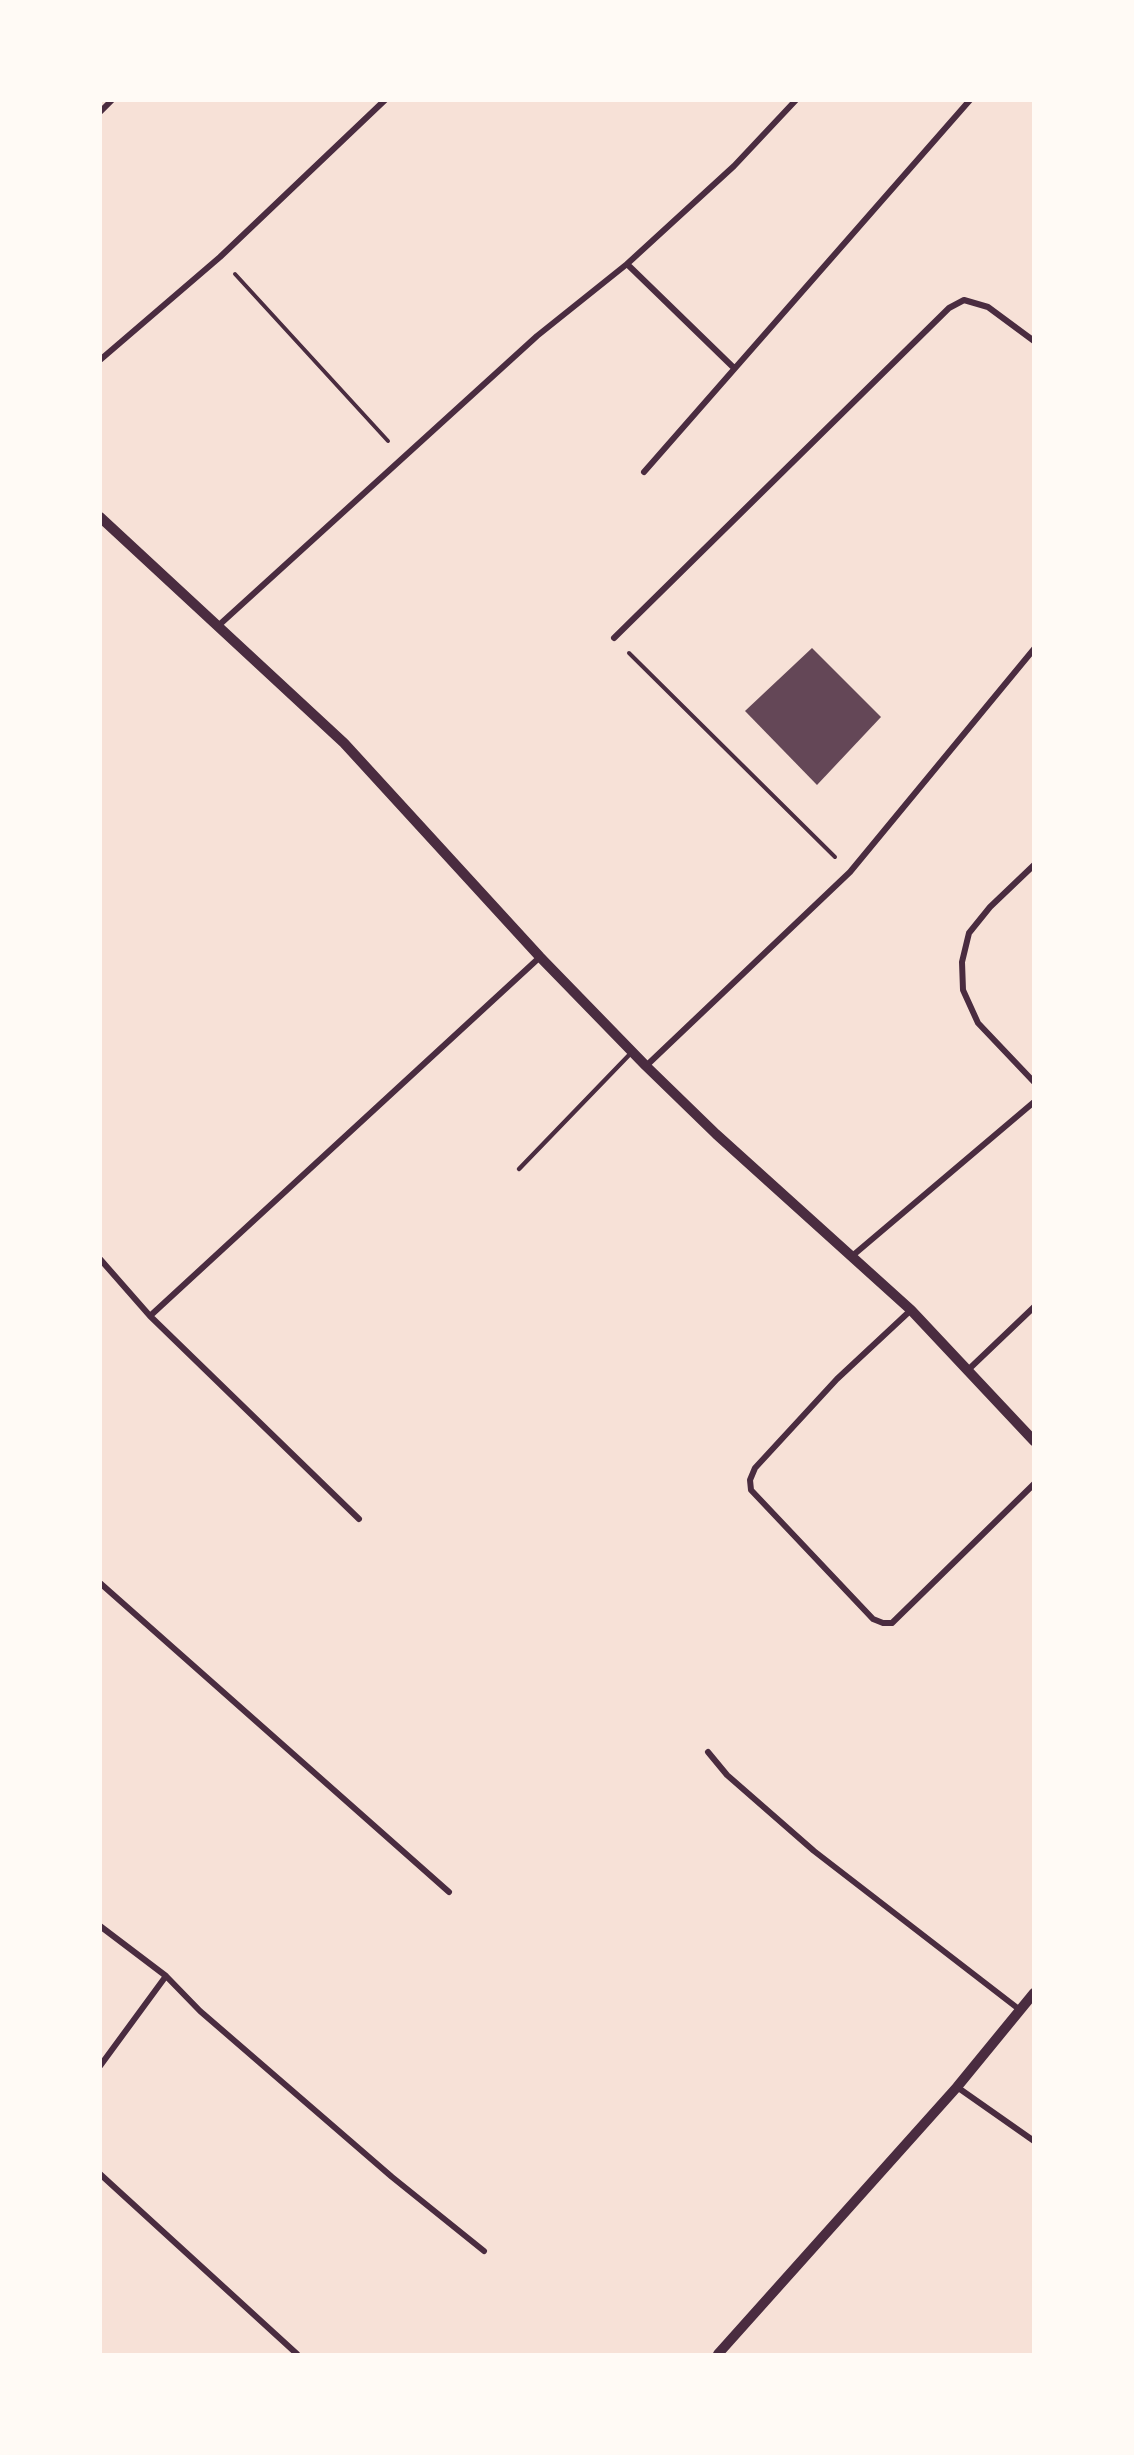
<!DOCTYPE html>
<html>
<head>
<meta charset="utf-8">
<style>
	body { margin:0 }
	#map { position:relative; width:1134px; height:2455px; overflow:hidden; background:#f7e1d7; font-family:Cabin,sans-serif }
	canvas { display:block }
	.frame { position:absolute; inset:0; border:102px solid #fffaf5; pointer-events:none }
</style>
</head>
<body>
<div id="map">
<canvas width="1134" height="2455"></canvas>
<div class="frame"></div>
</div>
<script>
const g = document.querySelector('canvas').getContext('2d');
g.lineJoin = 'round';
function fillPath(path, color) { g.fillStyle = color; g.fill(path, 'evenodd'); }
const toPath = rows => new Path2D(rows.map(r => 'M' + r).join(''));
function trace(path, color, width, dash) { g.strokeStyle = color; g.lineWidth = width; g.lineCap = dash ? 'butt' : 'round'; g.setLineDash(dash || []); g.stroke(path); }
fillPath(toPath([
	[812,648,881,717,817,785,745,711]
]), '#644757');
trace(toPath([
	[235,274,388,441],
	[629,653,835,857]
]), '#4a2c40', 4);
trace(toPath([
	[519,1169,632,1052]
]), '#4a2c40', 4.5);
trace(toPath([
	[100,112,112,100],
	[627,264,734,368],
	[100,360,220,257,385,100],
	[644,472,970,100],
	[218,626,537,336,627,264,734,166,796,100],
	[614,638,949,308,964,300,988,307,1034,341],
	[1034,865,990,907,969,933,962,962,963,990,978,1023,1034,1082],
	[646,1066,850,872,1034,649],
	[851,1257,1034,1102],
	[100,1259,150,1316,359,1519],
	[911,1310,837,1379,755,1468,750,1480,751,1490,873,1619,883,1623,892,1623,1034,1484],
	[150,1316,540,957],
	[968,1370,1034,1307],
	[100,1583,449,1892],
	[708,1752,727,1775,814,1851,1020,2010],
	[100,1926,166,1976,200,2011,392,2177,484,2251],
	[100,2066,166,1976],
	[957,2087,1034,2141],
	[100,2174,297,2354]
]), '#4a2c40', 6);
trace(toPath([
	[100,517,344,743,540,957,646,1066,716,1134,911,1310,1034,1441],
	[718,2354,957,2087,1034,1993]
]), '#4a2c40', 10);
</script>
</body>
</html>
